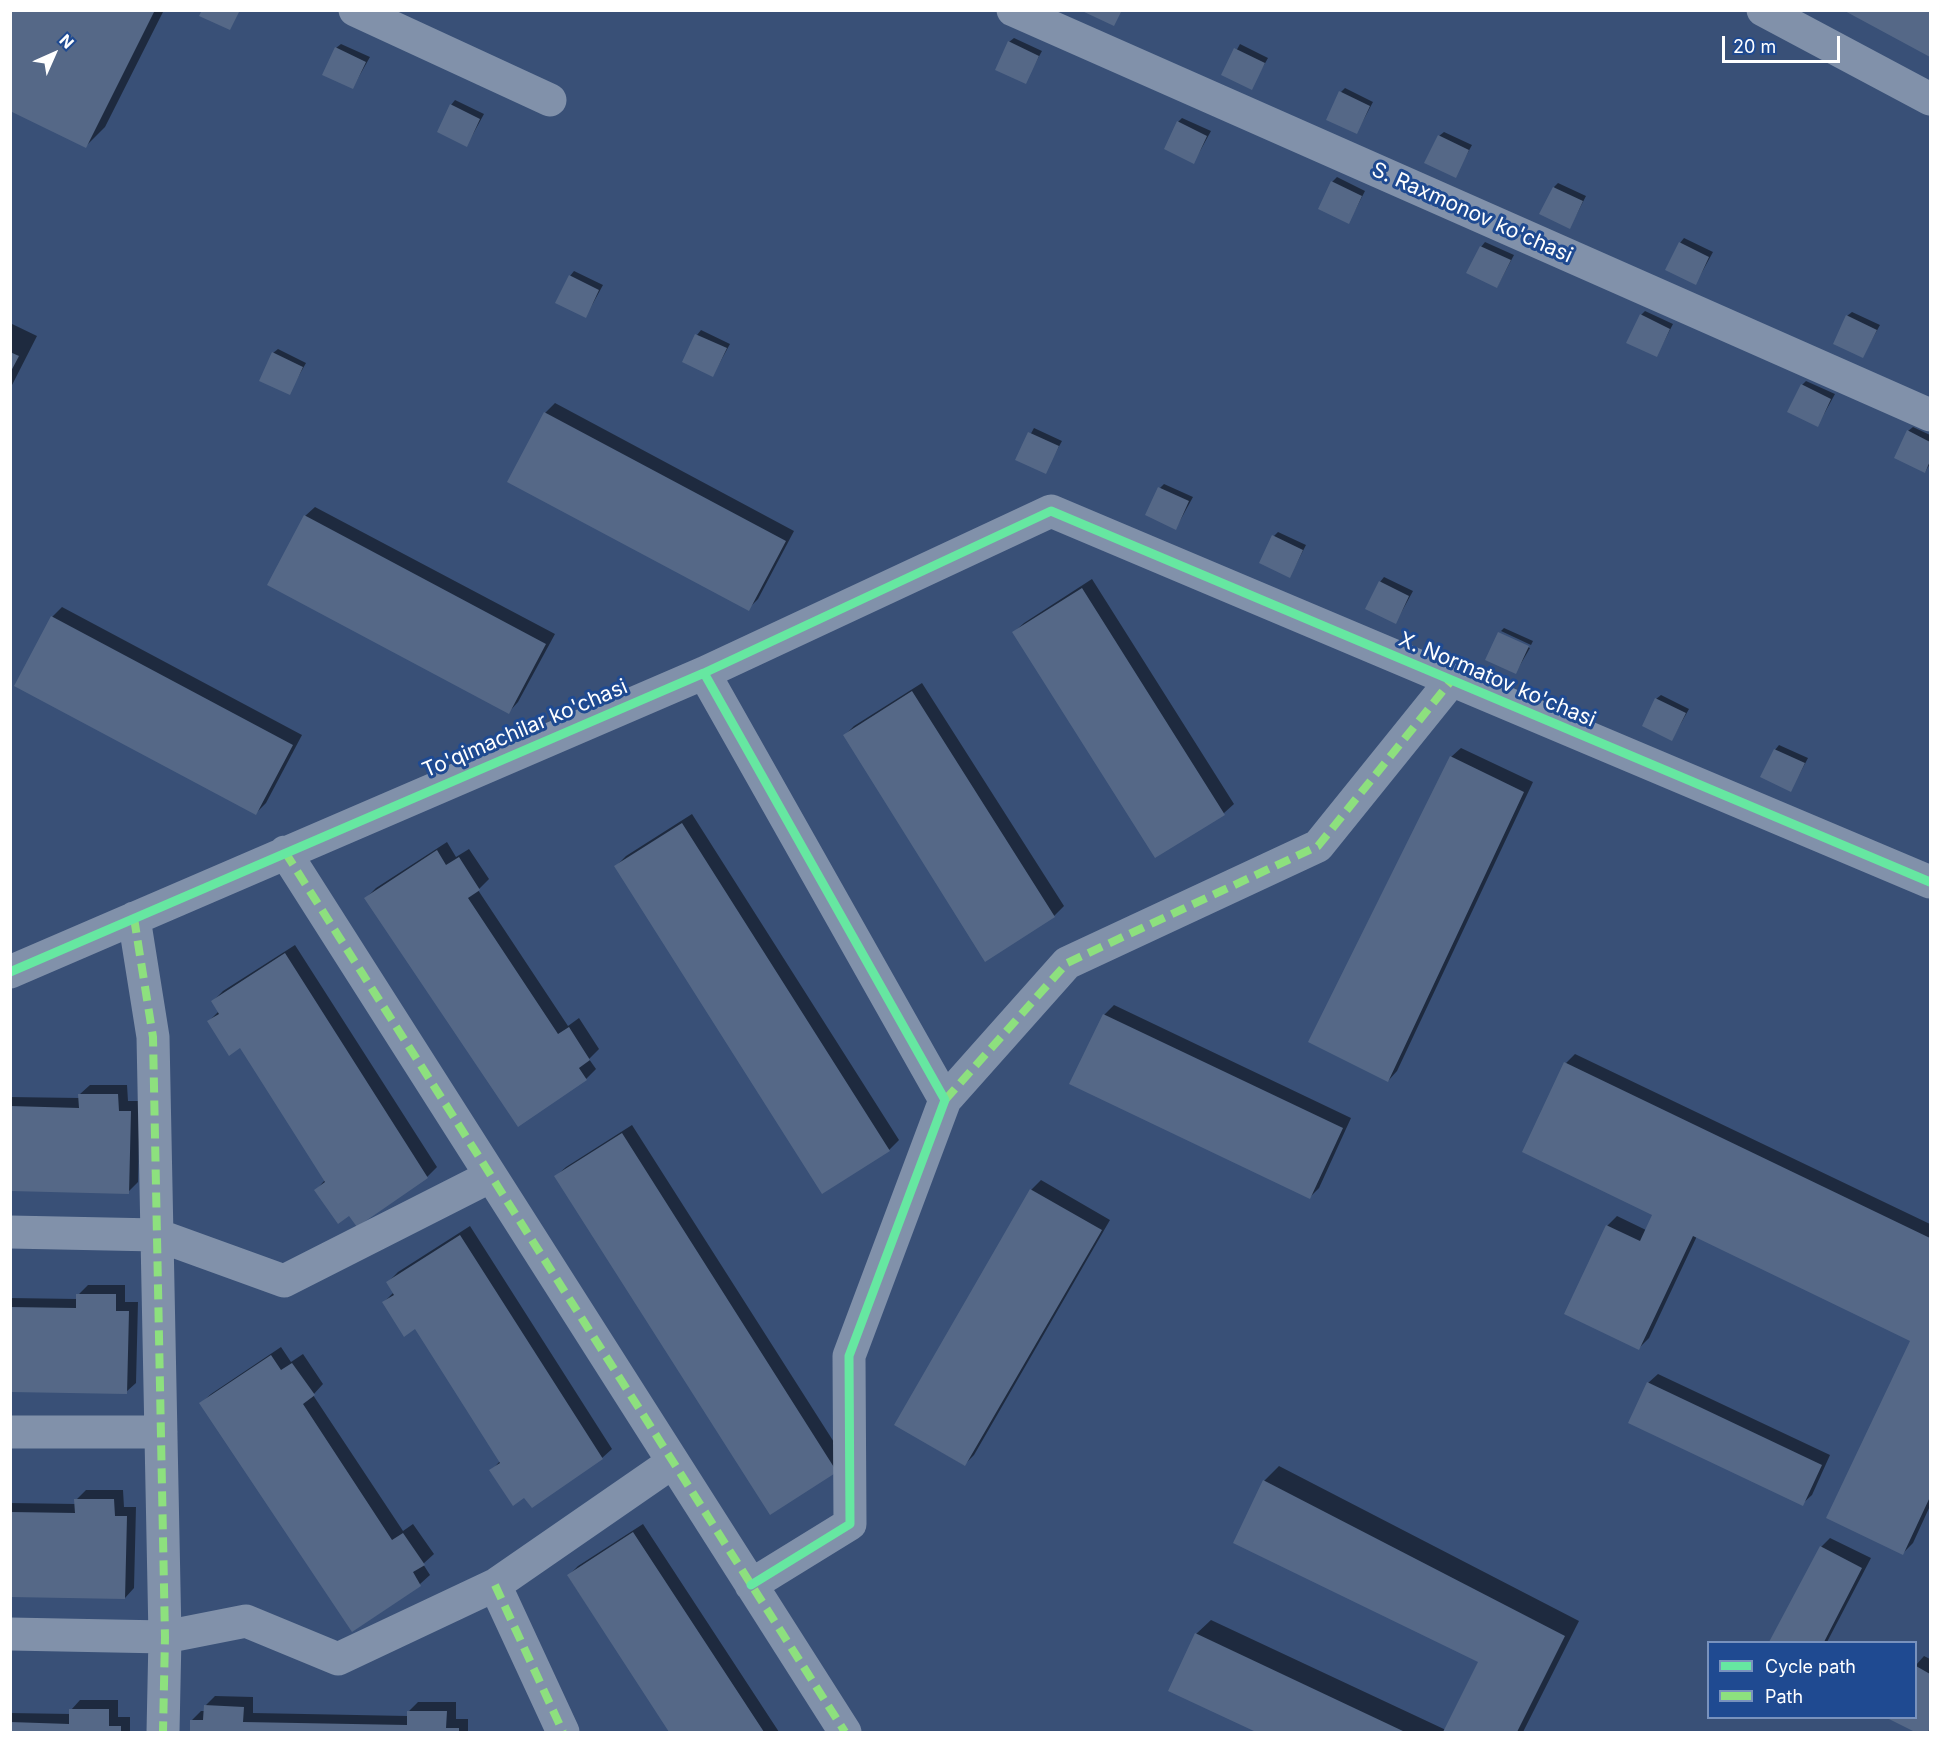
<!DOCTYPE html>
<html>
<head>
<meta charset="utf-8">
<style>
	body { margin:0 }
	#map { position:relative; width:1941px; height:1743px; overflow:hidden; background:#395077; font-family:Inter,sans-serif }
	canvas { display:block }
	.frame { position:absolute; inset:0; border:12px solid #fff; pointer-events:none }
	.legend { position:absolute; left:1707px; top:1641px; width:210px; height:78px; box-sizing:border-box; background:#1f4a91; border:2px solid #7992bd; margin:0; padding:8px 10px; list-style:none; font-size:18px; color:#fff }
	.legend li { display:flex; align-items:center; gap:12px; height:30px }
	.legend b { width:30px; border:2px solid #7992bd }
	.north { position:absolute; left:24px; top:24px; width:60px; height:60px; -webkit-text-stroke:4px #1f4a91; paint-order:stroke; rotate:45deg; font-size:16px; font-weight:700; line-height:24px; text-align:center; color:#fff }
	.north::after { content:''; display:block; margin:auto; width:21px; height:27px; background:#fff; clip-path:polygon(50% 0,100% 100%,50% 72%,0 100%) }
	.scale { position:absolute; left:1722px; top:36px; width:118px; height:27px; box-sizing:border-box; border:3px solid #fff; border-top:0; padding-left:8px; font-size:18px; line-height:21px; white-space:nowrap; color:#fff; -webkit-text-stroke:4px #1f4a91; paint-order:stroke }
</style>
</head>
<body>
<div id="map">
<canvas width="1941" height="1743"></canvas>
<div class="frame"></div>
<ul class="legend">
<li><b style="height:8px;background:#66e7a1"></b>Cycle path</li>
<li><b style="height:8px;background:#8de07e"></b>Path</li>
</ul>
<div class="north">N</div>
<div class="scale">20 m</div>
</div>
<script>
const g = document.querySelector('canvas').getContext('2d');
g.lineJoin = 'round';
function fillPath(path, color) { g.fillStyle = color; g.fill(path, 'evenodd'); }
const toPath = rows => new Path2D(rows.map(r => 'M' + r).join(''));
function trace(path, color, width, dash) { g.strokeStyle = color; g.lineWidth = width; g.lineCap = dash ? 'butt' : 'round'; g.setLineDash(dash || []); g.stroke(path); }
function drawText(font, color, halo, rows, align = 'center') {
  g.font = font + ' Inter,sans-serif'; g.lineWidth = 6; g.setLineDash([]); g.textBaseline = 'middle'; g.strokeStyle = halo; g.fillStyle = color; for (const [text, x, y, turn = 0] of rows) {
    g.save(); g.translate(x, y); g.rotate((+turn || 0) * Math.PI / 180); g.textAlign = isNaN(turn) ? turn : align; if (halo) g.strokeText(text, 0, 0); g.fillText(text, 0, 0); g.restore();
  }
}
fillPath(toPath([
	[13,10,164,10,105,127,86,146,10,110,10,15],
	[1846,10,1930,10,1930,55],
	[1014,38,1042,51,1025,82,1009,42],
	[341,44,370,57,353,87,336,48],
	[1240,44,1268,58,1251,88,1223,75],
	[1345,88,1373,102,1357,132,1341,92],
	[455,100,484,114,467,145,451,105],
	[1182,118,1211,131,1194,162,1178,122],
	[1444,132,1472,145,1455,176,1439,136],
	[1337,177,1365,191,1349,222,1332,182],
	[1558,183,1586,196,1570,227,1554,187],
	[1684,238,1713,252,1696,283,1680,243],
	[1485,242,1514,255,1497,287,1481,247],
	[574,271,603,285,586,316,570,276],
	[1645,311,1673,324,1657,355,1641,315],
	[1852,312,1880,325,1863,356,1847,316],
	[10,323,37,336,10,389],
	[701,330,730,344,713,375,697,335],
	[278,349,306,363,289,393,273,353],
	[1806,381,1835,394,1818,425,1802,385],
	[555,403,794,531,758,599,748,609,545,413],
	[1913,427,1930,435,1930,464,1925,472,1908,431],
	[1034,428,1062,441,1045,472,1017,459],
	[1164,484,1193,497,1176,528,1160,488],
	[315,507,555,634,518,702,509,712,305,516],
	[1278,532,1306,545,1290,576,1274,536],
	[1384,577,1413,591,1396,622,1380,582],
	[1092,579,1234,804,1224,813,1156,856,1014,632,1024,623],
	[62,607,302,735,266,803,256,813,52,617],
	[1504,628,1533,641,1531,645,1501,631],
	[1499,634,1530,648,1516,672],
	[922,683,1064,906,1054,916,986,960,845,735,854,726],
	[1661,695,1689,709,1672,739,1656,699],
	[1779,745,1808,758,1791,790,1775,750],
	[1461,748,1533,782,1397,1071,1388,1081,1451,757],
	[692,814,899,1140,889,1150,616,866,626,856],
	[447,842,456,857,469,849,489,879,478,890,568,1026,579,1018,599,1049,589,1059,596,1069,586,1079,366,898,376,888],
	[295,945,437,1167,427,1177,349,1214,316,1190,325,1180,241,1046,209,1021,219,1011,213,1001,223,991],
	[1114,1005,1351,1118,1319,1188,1309,1198,1104,1015],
	[1575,1054,1930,1224,1930,1506,1913,1543,1903,1553,1912,1340,1697,1236,1649,1338,1639,1348,1607,1226,1617,1216,1646,1230,1654,1214,1566,1063],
	[90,1085,127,1085,128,1101,140,1101,138,1182,128,1192,10,1190,10,1097,80,1098,80,1094],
	[632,1125,846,1461,837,1471,556,1176,566,1167],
	[1041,1180,1110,1220,974,1455,964,1465,896,1425,1031,1190],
	[470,1226,612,1449,602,1458,525,1496,491,1471,500,1461,416,1327,384,1302,394,1292,388,1282,398,1272],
	[88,1285,125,1285,125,1302,138,1302,136,1383,126,1392,10,1390,10,1298,78,1299,78,1295],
	[281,1347,291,1362,303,1354,323,1384,313,1395,403,1531,413,1524,434,1554,423,1564,430,1575,420,1584,353,1630,201,1403,211,1394],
	[1658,1374,1830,1455,1812,1495,1802,1504,1648,1383],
	[1279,1466,1579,1621,1523,1732,1260,1732,1170,1690,1196,1634,1211,1620,1446,1730,1480,1661,1264,1481],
	[86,1490,123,1490,124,1507,136,1507,134,1588,125,1598,10,1595,10,1503,76,1504,76,1500],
	[643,1524,779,1732,671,1732,568,1576,578,1566],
	[1830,1538,1871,1558,1827,1642,1771,1642,1821,1547],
	[1924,1656,1930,1659,1930,1731,1918,1732,1890,1718,1916,1718,1916,1665],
	[215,1696,253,1697,253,1713,408,1716,408,1712,418,1702,456,1702,456,1719,468,1719,468,1732,191,1732,192,1720,201,1711,205,1711,205,1706],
	[80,1700,118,1700,118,1717,130,1717,130,1732,10,1732,10,1713,71,1714,71,1710]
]), '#0007');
fillPath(toPath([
	[11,10,155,10,86,148,10,111],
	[202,10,240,10,230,30,199,16],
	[1080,10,1122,10,1114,26],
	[1843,10,1930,10,1930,57],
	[1008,41,1039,56,1026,84,995,70],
	[335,47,366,62,353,89,322,75],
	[1234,48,1265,63,1252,90,1221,75],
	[1339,91,1370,106,1357,134,1326,120],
	[450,104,480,119,467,147,437,132],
	[1177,121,1207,136,1194,164,1164,149],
	[1438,135,1469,150,1456,178,1424,163],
	[1331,181,1362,196,1349,224,1318,209],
	[1553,187,1583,201,1570,229,1539,214],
	[1679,242,1709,257,1696,285,1665,270],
	[1480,246,1511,260,1497,288,1466,273],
	[569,275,599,290,586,318,555,303],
	[1640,314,1670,329,1657,357,1626,343],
	[1846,315,1877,330,1863,358,1833,344],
	[695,334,727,348,713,377,682,362],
	[10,352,19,356,10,373],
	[272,352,303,367,290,395,259,381],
	[1801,384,1831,399,1818,427,1787,412],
	[544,412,786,541,749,611,507,482],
	[1907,430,1930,442,1930,461,1925,473,1894,458],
	[1028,432,1059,446,1046,474,1015,460],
	[1158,487,1189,501,1176,530,1145,515],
	[304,515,546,644,509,714,267,585],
	[1272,535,1303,550,1290,578,1259,563],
	[1379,581,1409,596,1396,624,1365,609],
	[1082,588,1225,815,1155,858,1012,632],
	[51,616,293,745,256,815,14,686],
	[1498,632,1529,646,1516,674,1485,660],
	[912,691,1055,917,985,962,843,735],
	[1655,698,1686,713,1672,741,1642,726],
	[1774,749,1805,763,1791,792,1760,777],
	[1450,756,1524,792,1388,1082,1308,1042],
	[682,823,890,1151,822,1194,614,866],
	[437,850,446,865,459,857,480,890,468,898,558,1034,569,1027,590,1060,579,1068,587,1080,518,1127,364,898],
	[285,953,428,1178,357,1227,349,1216,338,1224,314,1190,325,1182,240,1048,229,1056,207,1021,219,1014,211,1001],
	[1103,1014,1343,1128,1310,1199,1069,1084],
	[1564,1062,1930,1238,1930,1497,1903,1555,1826,1518,1910,1341,1693,1236,1639,1350,1564,1314,1606,1225,1640,1241,1652,1215,1522,1152],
	[78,1094,118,1094,119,1111,131,1111,129,1194,10,1191,10,1106,79,1108],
	[622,1133,837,1472,770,1515,554,1176],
	[1030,1189,1102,1230,965,1466,894,1425],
	[460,1235,603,1459,532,1508,524,1498,513,1506,489,1470,500,1463,415,1329,404,1337,382,1302,394,1295,386,1282],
	[76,1294,116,1294,116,1311,129,1311,127,1394,10,1392,10,1307,76,1308],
	[271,1355,281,1370,292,1363,315,1395,303,1404,392,1540,403,1533,425,1565,413,1572,421,1586,352,1632,199,1403],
	[1647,1382,1822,1465,1803,1506,1628,1423],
	[1263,1480,1565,1636,1517,1732,1443,1732,1478,1662,1233,1543],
	[74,1499,114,1499,115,1516,127,1516,125,1599,10,1597,10,1512,75,1513],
	[633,1532,764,1732,669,1732,567,1575],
	[1820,1546,1862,1568,1824,1642,1769,1642],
	[1195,1633,1405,1732,1256,1732,1168,1691],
	[1916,1666,1930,1674,1930,1728,1928,1732,1915,1732,1887,1718,1916,1718],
	[204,1705,244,1707,243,1722,407,1725,407,1711,447,1711,446,1728,459,1728,459,1732,190,1732,190,1720,203,1720],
	[69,1709,109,1709,109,1726,121,1726,121,1732,10,1732,10,1722,69,1724]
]), '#556887');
trace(toPath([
	[355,10,550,100],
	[1013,10,1930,415],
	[1763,10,1930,99],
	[704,673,945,1100,849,1356,850,1524,751,1585],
	[285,852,845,1732],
	[134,918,153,1037,165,1637,163,1732],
	[10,972,704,673,1051,511,1930,882],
	[945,1100,1067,963,1318,846,1451,681],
	[10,1232,157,1235,284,1281,491,1176],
	[10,1432,161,1432],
	[495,1585,563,1732],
	[10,1634,165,1637,246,1621,338,1659,495,1585,673,1462]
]), '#8191aa', 33);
trace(toPath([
	[285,852,845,1732],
	[134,918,153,1037,165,1637,163,1732],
	[945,1100,1067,963,1318,846,1451,681],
	[495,1585,563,1732]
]), '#8de07e', 8, [15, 8]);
trace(toPath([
	[704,673,945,1100,849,1356,850,1524,751,1585],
	[10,972,704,673,1051,511,1930,882]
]), '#66e7a1', 9);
drawText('21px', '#fff', '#1f4a91', [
	["S. Raxmonov ko'chasi",1472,213,24],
	["X. Normatov ko'chasi",1497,680,23],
	["To'qimachilar ko'chasi",525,729,-23]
]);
</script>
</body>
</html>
